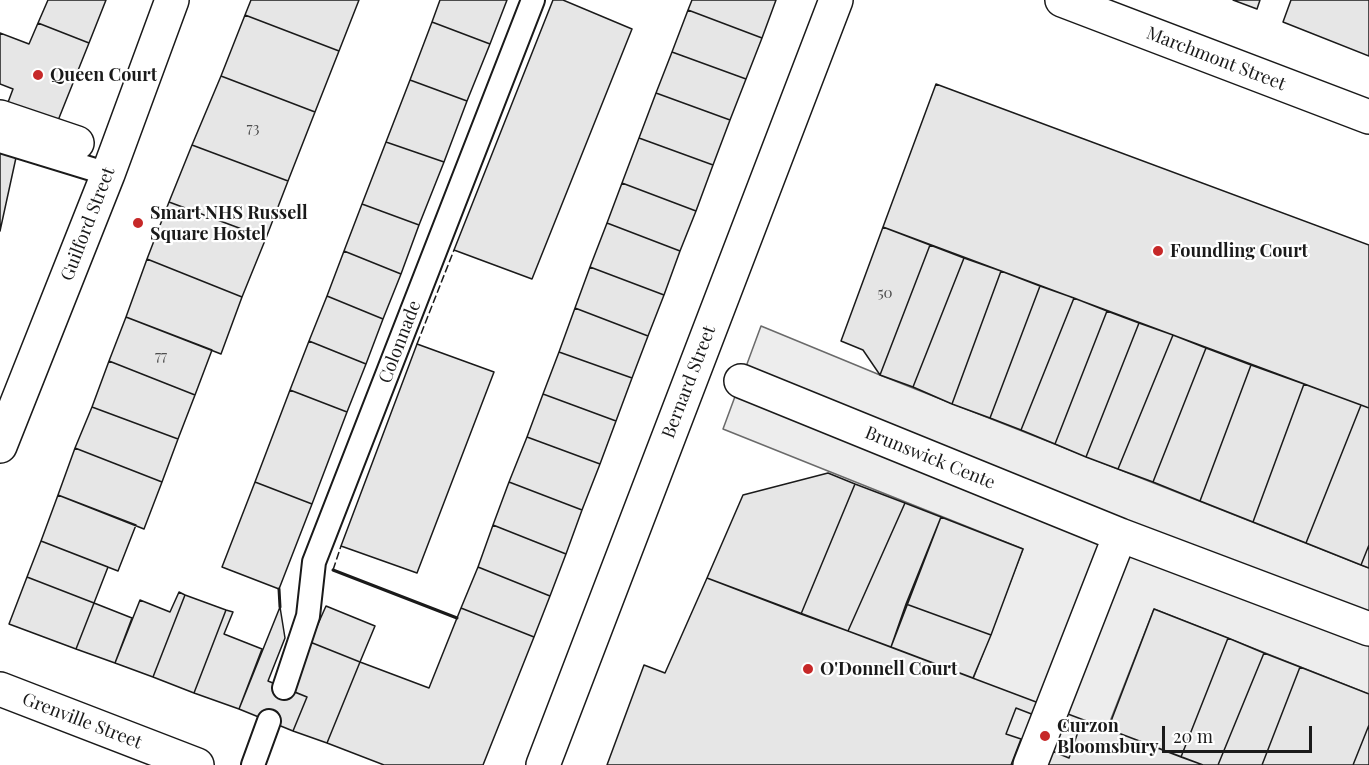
<!DOCTYPE html>
<html>
<head>
<meta charset="utf-8">
<style>
	body { margin:0 }
	#map { position:relative; width:1369px; height:765px; overflow:hidden; background:#fff; font-family:"Playfair Display",serif }
	canvas { display:block }
	.scale { position:absolute; left:1162px; top:726px; width:150px; height:27px; box-sizing:border-box; border:3px solid #1a1a1a; border-top:0; padding-left:8px; font-size:18px; line-height:21px; white-space:nowrap; color:#1a1a1a; -webkit-text-stroke:4px #fff; paint-order:stroke }
</style>
</head>
<body>
<div id="map">
<canvas width="1369" height="765"></canvas>
<div class="scale">20 m</div>
</div>
<script>
const g = document.querySelector('canvas').getContext('2d');
g.lineJoin = 'round';
function fillPath(path, color) { g.fillStyle = color; g.fill(path, 'evenodd'); }
const toPath = rows => new Path2D(rows.map(r => 'M' + r).join(''));
function trace(path, color, width, dash) { g.strokeStyle = color; g.lineWidth = width; g.lineCap = dash ? 'butt' : 'round'; g.setLineDash(dash || []); g.stroke(path); }
function drawText(font, color, halo, rows, align = 'center') {
  g.font = font + ' "Playfair Display",serif'; g.lineWidth = 4.5; g.setLineDash([]); g.textBaseline = 'middle'; g.strokeStyle = halo; g.fillStyle = color; for (const [text, x, y, turn = 0] of rows) {
    g.save(); g.translate(x, y); g.rotate((+turn || 0) * Math.PI / 180); g.textAlign = isNaN(turn) ? turn : align; if (halo) g.strokeText(text, 0, 0); g.fillText(text, 0, 0); g.restore();
  }
}
const parking = toPath([
	[761,326,880,375,1369,568,1369,694,1154,609,1093,765,940,765,1023,549,723,429,761,326]
]);
fillPath(parking, '#ededed');
trace(parking, '#6a6a6a', 1.5);
const building = toPath([
	[48,0,106,0,89,43,38,23,48,0],
	[251,0,359,0,339,51,245,15,251,0],
	[440,0,507,0,490,44,432,22,440,0],
	[553,0,563,0,632,29,532,279,454,250,553,0],
	[692,0,776,0,762,38,688,10,692,0],
	[1233,0,1260,0,1257,9,1233,0],
	[1291,0,1369,0,1369,56,1283,22,1291,0],
	[688,10,762,38,746,79,672,52,688,10],
	[245,15,339,51,315,112,221,76,245,15],
	[432,22,490,44,467,101,410,80,432,22],
	[38,23,89,43,57,123,7,105,13,89,0,84,0,33,29,44,38,23],
	[672,52,746,79,730,120,656,93,672,52],
	[221,76,315,112,288,181,192,145,221,76],
	[410,80,467,101,444,162,386,142,410,80],
	[936,84,1369,245,1369,408,883,227,936,84],
	[656,93,730,120,713,165,639,138,656,93],
	[639,138,713,165,696,211,622,183,639,138],
	[386,142,444,162,419,225,362,204,386,142],
	[192,145,288,181,266,238,169,202,192,145],
	[0,148,17,153,0,231,0,148],
	[622,183,696,211,680,251,607,223,622,183],
	[169,202,266,238,242,297,147,259,169,202],
	[362,204,419,225,401,274,344,251,362,204],
	[607,223,680,251,664,295,590,267,607,223],
	[883,227,930,245,880,375,863,350,841,341,883,227],
	[930,245,964,258,913,387,880,375,930,245],
	[344,251,401,274,383,319,327,296,344,251],
	[964,258,1001,271,952,404,913,387,964,258],
	[147,259,242,297,221,354,126,317,147,259],
	[590,267,664,295,648,336,575,308,590,267],
	[1001,271,1040,286,990,418,952,404,1001,271],
	[1040,286,1074,298,1021,430,990,418,1040,286],
	[327,296,383,319,366,364,309,341,327,296],
	[1074,298,1107,311,1055,444,1021,430,1074,298],
	[575,308,648,336,632,378,559,352,575,308],
	[1107,311,1139,323,1086,457,1055,444,1107,311],
	[126,317,212,350,195,395,109,361,126,317],
	[1139,323,1173,335,1118,469,1086,457,1139,323],
	[1173,335,1206,348,1153,482,1118,469,1173,335],
	[309,341,366,364,347,412,290,390,309,341],
	[417,344,494,372,417,573,341,546,417,344],
	[1206,348,1251,365,1200,501,1153,482,1206,348],
	[559,352,632,378,616,421,543,394,559,352],
	[109,361,195,395,178,439,92,407,109,361],
	[1251,365,1304,384,1253,522,1200,501,1251,365],
	[1304,384,1361,405,1306,543,1253,522,1304,384],
	[290,390,347,412,312,504,255,482,290,390],
	[543,394,616,421,600,464,527,437,543,394],
	[1361,405,1369,408,1369,545,1361,565,1306,543,1361,405],
	[92,407,178,439,162,482,75,448,92,407],
	[527,437,600,464,582,510,509,482,527,437],
	[75,448,162,482,144,529,58,495,75,448],
	[828,473,855,484,801,614,707,578,743,495,828,473],
	[255,482,312,504,279,589,222,567,255,482],
	[509,482,582,510,566,554,493,525,509,482],
	[855,484,905,503,848,631,801,614,855,484],
	[58,495,136,525,118,571,41,541,58,495],
	[905,503,941,517,891,647,848,631,905,503],
	[941,517,1023,549,991,635,906,604,941,517],
	[493,525,566,554,550,596,478,567,493,525],
	[41,541,108,567,94,603,27,577,41,541],
	[1369,545,1369,568,1361,565,1369,545],
	[478,567,550,596,534,637,461,608,478,567],
	[27,577,94,603,76,649,9,624,27,577],
	[707,578,848,631,1203,765,607,765,644,665,665,673,707,578],
	[179,592,185,595,153,677,115,663,140,600,170,612,179,592],
	[185,595,226,610,194,693,153,677,185,595],
	[94,603,132,618,115,663,76,649,94,603],
	[906,604,991,635,973,678,891,647,906,604],
	[326,606,375,626,360,662,310,642,326,606],
	[280,607,285,638,268,681,307,697,293,731,239,709,280,607],
	[461,608,534,637,483,765,384,765,327,743,360,662,429,688,461,608],
	[1154,609,1228,638,1181,757,1108,729,1154,609],
	[226,610,233,612,224,634,262,649,239,709,194,693,226,610],
	[1228,638,1264,653,1218,765,1203,765,1181,757,1228,638],
	[310,642,360,662,327,743,293,731,307,697,292,691,310,642],
	[1264,653,1300,667,1262,765,1218,765,1264,653],
	[1300,667,1369,694,1369,725,1353,765,1262,765,1300,667],
	[1016,708,1078,732,1069,758,1052,751,1046,765,1011,765,1021,739,1006,734,1016,708],
	[1369,725,1369,765,1353,765,1369,725]
]);
fillPath(building, '#e6e6e6');
trace(building, '#1a1a1a', 1.5);
const lane = toPath([
	[0,141,108,174],
	[284,688,308,616,314,562,533,0],
	[253,765,269,721]
]);
const street = toPath([
	[1062,0,1369,117],
	[0,117,77,143],
	[741,381,1120,535],
	[1030,765,1120,535,1369,629]
]);
const secondary = toPath([
	[0,446,108,174,172,0],
	[0,689,197,765],
	[543,765,836,0]
]);
trace(lane, '#1a1a1a', 26);
trace(street, '#1a1a1a', 36);
trace(secondary, '#1a1a1a', 36);
trace(lane, '#fff', 22);
trace(street, '#fff', 33);
trace(secondary, '#fff', 33);
trace(toPath([
	[417,344,454,250],
	[333,570,341,546]
]), '#1a1a1a', 1.5, [8, 3]);
trace(toPath([
	[333,570,457,618],
	[279,589,280,607]
]), '#1a1a1a', 3);
for (const [x, y, r, color] of [
	[38,75,6,"#c62828"],
	[138,223,6,"#c62828"],
	[1158,251,6,"#c62828"],
	[808,669,6,"#c62828"],
	[1045,736,6,"#c62828"]
]) { const dot = new Path2D(); dot.arc(x, y, r, 0, 2 * Math.PI); g.fillStyle = color; g.fill(dot); trace(dot, '#fff', 2); }
drawText('15px', '#4d4d4d', null, [
	["73",253,128],
	["50",885,293],
	["77",161,356]
]);
drawText('18px', '#1a1a1a', '#fff', [
	["Marchmont Street",1216,59,21],
	["Guilford Street",88,224,-69],
	["Colonnade",400,342,-69],
	["Bernard Street",689,382,-69],
	["Brunswick Cente",930,458,22],
	["Grenville Street",82,721,21]
]);
drawText('bold 18px', '#1a1a1a', '#fff', [
	["Queen Court",50,75],
	["Smart NHS Russell",150,213],
	["Square Hostel",150,234],
	["Foundling Court",1170,251],
	["O'Donnell Court",820,669],
	["Curzon",1057,726],
	["Bloomsbury",1057,747]
], 'left');
</script>
</body>
</html>
